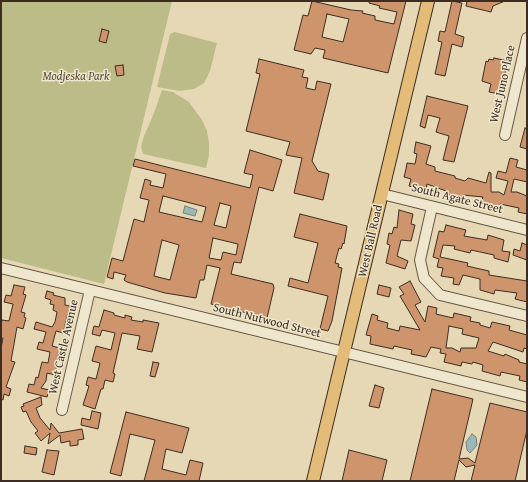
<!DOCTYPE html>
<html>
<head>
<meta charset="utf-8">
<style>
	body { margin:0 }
	#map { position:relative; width:528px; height:482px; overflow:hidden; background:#e6d8b4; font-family:"Gentium Book Plus",serif }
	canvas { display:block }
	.frame { position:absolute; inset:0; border:2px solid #3d2c21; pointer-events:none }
</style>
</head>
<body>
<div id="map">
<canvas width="528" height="482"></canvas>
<div class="frame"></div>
</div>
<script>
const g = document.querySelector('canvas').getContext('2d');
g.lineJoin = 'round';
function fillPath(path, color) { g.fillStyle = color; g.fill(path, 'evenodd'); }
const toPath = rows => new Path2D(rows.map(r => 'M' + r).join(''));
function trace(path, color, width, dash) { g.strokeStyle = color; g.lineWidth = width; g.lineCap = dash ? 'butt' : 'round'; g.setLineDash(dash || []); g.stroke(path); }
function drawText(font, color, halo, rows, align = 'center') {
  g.font = font + ' "Gentium Book Plus",serif'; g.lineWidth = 3; g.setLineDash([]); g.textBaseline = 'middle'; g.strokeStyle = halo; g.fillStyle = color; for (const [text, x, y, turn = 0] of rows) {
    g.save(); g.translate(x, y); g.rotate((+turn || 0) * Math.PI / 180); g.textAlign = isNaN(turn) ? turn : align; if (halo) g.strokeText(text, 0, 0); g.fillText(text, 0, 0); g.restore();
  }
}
fillPath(toPath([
	[1,1,172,1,104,284,1,258],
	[175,32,217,43,210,71,204,83,194,89,180,91,157,87,170,34],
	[162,90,173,92,189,102,202,120,207,131,209,143,209,155,206,168,143,154,141,146,144,136,154,113]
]), '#bcbc88');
const water = toPath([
	[185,206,197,210,195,216,183,213,185,206],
	[472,434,476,437,477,445,470,453,467,450,466,442,472,434]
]);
fillPath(water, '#9ab8b8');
trace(water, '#75807c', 1);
const building = toPath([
	[312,1,351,10,363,11,362,13,375,16,375,20,394,24,397,12,379,8,380,6,369,3,369,1,406,1,388,73,323,58,325,50,315,48,311,54,294,50,303,15,308,16,312,1],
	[327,14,349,19,343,42,322,37,327,14],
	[452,1,462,3,455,34,464,37,462,47,452,44,445,76,435,74,442,42,438,41,440,31,445,32,452,1],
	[467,1,505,1,493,6,491,12,466,6,467,1],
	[102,29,109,31,106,43,99,41,102,29],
	[494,58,508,61,500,94,489,92,491,84,482,81,486,61,488,62,489,59,493,60,494,58],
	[259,59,304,70,302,77,308,78,306,88,315,90,317,81,331,84,312,161,318,171,329,174,323,200,294,193,302,158,286,155,290,142,246,131,260,74,256,73,259,59],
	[123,65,124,75,117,76,115,66,123,65],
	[427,96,468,106,454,162,443,160,449,136,436,132,440,118,428,115,425,128,420,126,427,96],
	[525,128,527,129,527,149,520,147,525,128],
	[416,142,431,146,426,164,435,167,435,171,455,176,455,178,465,181,468,178,486,183,489,172,491,173,491,192,499,192,504,195,508,181,496,178,498,171,506,173,510,158,518,160,516,167,527,170,527,182,514,179,511,192,517,192,527,196,527,214,518,212,519,208,500,204,499,208,481,203,483,197,463,195,462,199,446,194,446,191,427,184,426,190,409,186,411,179,404,177,406,169,407,163,415,164,417,154,414,153,416,142],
	[250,150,282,160,273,191,259,187,241,263,234,262,231,274,273,284,274,288,267,318,211,304,220,268,207,265,204,280,200,280,196,298,165,293,127,282,124,280,126,275,114,272,113,279,107,277,112,258,123,261,134,219,144,222,149,200,140,198,145,179,151,181,150,185,163,188,166,174,133,166,135,159,250,188,253,175,244,173,250,150],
	[163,196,206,207,202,222,159,212,163,196],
	[220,203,231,206,226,228,214,225,220,203],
	[213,238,238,244,236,255,223,252,221,260,209,258,213,238],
	[162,240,179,245,170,280,154,276,162,240],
	[399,210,413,214,411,224,415,225,411,241,401,240,397,256,408,261,405,269,386,263,390,245,387,244,389,233,392,234,394,227,397,228,399,210],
	[300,214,347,226,344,244,343,243,341,249,339,248,335,263,339,264,338,267,342,268,332,321,328,331,320,329,328,296,288,286,290,278,308,283,318,243,294,237,300,214],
	[446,225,466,230,464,236,487,240,488,235,504,240,502,251,510,252,508,262,494,258,494,255,471,250,470,253,454,249,455,246,443,245,440,257,468,263,467,266,489,271,489,275,527,281,527,302,515,299,517,293,495,290,494,294,480,290,480,279,463,275,459,285,453,284,454,278,441,276,443,268,437,267,439,259,433,257,439,231,444,232,446,225],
	[522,243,527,245,527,260,513,255,514,249,520,251,522,243],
	[410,281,421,302,415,305,425,322,428,306,437,308,436,314,453,318,454,313,471,317,470,321,480,323,480,325,490,328,492,322,510,326,509,330,527,335,527,349,524,348,523,352,493,342,488,351,504,356,505,354,519,360,519,362,527,364,527,382,519,380,520,376,501,372,500,376,482,371,483,365,473,362,472,364,462,362,461,366,444,362,446,354,440,353,441,349,431,347,426,357,411,354,412,350,394,346,393,349,370,344,371,336,366,335,372,314,378,316,377,320,388,323,387,328,399,331,400,326,420,330,400,296,404,294,399,287,410,281],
	[449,326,463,329,462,334,479,338,476,348,461,348,460,352,452,348,446,348,449,326],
	[14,285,25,287,23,294,26,295,21,312,25,313,24,317,26,318,23,329,17,327,11,361,15,362,6,387,11,389,9,396,4,394,3,400,1,399,1,348,3,338,1,338,1,324,2,320,9,321,13,304,4,302,6,295,11,296,14,285],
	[379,285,391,288,389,297,377,294,379,285],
	[47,291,54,293,53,295,65,298,65,305,70,306,63,333,56,331,52,346,60,348,55,375,47,373,46,381,41,388,49,390,47,397,27,392,29,384,34,385,36,377,38,378,42,362,48,363,50,352,37,349,39,342,43,343,46,332,34,329,36,322,52,327,55,322,57,312,53,310,54,305,50,304,51,300,45,298,47,291],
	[104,310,114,313,114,315,125,318,125,315,132,317,131,320,143,322,143,320,159,323,152,352,137,349,140,336,122,333,113,373,115,374,113,382,105,380,103,389,101,389,95,409,83,405,89,386,86,385,88,377,96,379,100,363,92,361,96,346,111,350,115,333,102,330,100,336,92,334,94,326,99,327,104,310],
	[153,362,159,363,155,377,150,376,153,362],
	[375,385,384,388,379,408,369,406,375,385],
	[432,389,473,399,459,459,468,458,475,463,490,403,527,412,527,430,515,481,471,481,475,465,466,467,459,460,454,481,410,481,432,389],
	[41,397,42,405,36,408,40,418,50,430,51,423,59,433,82,429,84,439,78,440,78,445,70,446,70,441,61,443,60,435,48,444,50,433,41,441,35,433,38,431,31,422,26,411,23,412,21,407,24,406,23,404,41,397],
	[92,411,101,413,98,429,81,425,82,418,90,420,92,411],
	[126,412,189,428,182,453,166,449,162,469,186,475,190,460,203,463,199,481,144,481,155,440,130,434,121,476,110,473,126,412],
	[25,446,37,448,36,455,24,453,25,446],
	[47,450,59,451,54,475,42,472,47,450],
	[349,450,387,460,382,481,342,481,349,450]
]);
fillPath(building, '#ce956d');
trace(building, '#3d2c21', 1);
const minor = toPath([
	[505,135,527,38],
	[382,194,527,230],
	[432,207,420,260,424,278,440,295,527,316],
	[1,268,527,397],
	[62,410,90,290]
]);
const major = toPath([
	[313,481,428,1]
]);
trace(minor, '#675746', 12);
trace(major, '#3d2c21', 14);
trace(minor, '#efe6ce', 10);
trace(major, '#e3bc7a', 12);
drawText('italic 12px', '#564936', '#efe6ce', [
	["Modjeska Park",76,77]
]);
drawText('12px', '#3d2c21', '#efe6ce', [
	["West Juno Place",503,84,-77],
	["South Agate Street",457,199,14],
	["West Ball Road",371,241,-77],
	["South Nutwood Street",267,321,14],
	["West Castle Avenue",64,347,-77]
]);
</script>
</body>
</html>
